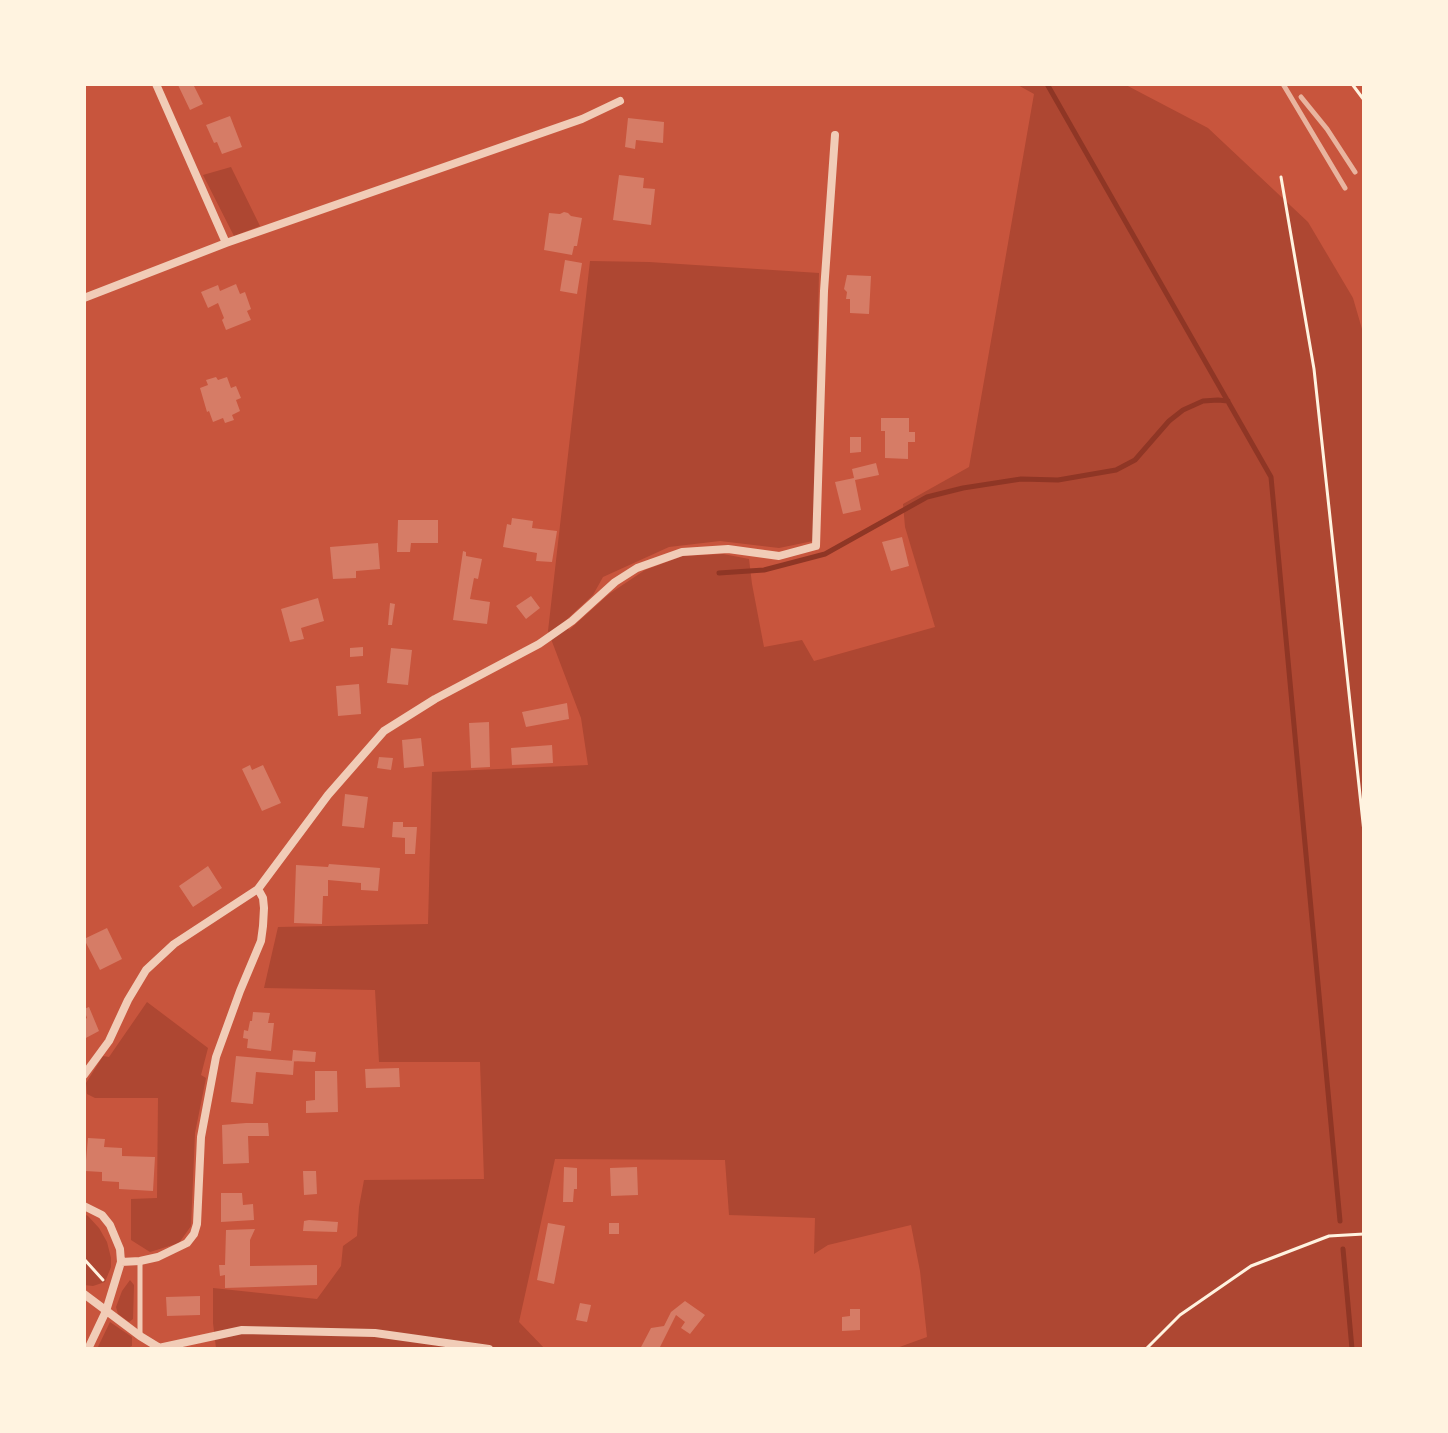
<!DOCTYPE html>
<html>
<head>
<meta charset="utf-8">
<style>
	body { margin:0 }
	#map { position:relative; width:1448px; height:1433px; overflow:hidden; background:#c8553d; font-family:Overpass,sans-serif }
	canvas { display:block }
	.frame { position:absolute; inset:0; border:86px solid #fff3e0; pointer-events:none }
</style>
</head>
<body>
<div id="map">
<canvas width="1448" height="1433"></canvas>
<div class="frame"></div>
</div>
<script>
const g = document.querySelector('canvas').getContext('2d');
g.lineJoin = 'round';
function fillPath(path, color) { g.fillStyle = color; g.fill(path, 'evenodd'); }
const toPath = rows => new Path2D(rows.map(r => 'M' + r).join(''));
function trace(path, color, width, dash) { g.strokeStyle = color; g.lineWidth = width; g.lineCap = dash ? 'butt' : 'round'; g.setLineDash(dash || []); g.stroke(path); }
fillPath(toPath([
	[1016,84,1124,84,1208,128,1308,222,1353,298,1364,336,1364,1349,894,1349,927,1337,920,1271,911,1225,828,1245,814,1254,815,1218,729,1215,725,1160,555,1159,519,1322,545,1349,214,1349,216,1348,213,1323,213,1288,317,1299,341,1266,343,1246,357,1236,359,1207,364,1180,484,1179,480,1062,379,1062,375,990,264,988,278,927,428,924,432,772,588,765,581,718,548,631,590,261,649,262,819,273,813,541,779,548,720,541,669,547,603,577,593,595,564,622,569,630,609,594,645,570,683,556,723,554,749,559,752,584,764,647,802,640,814,661,935,627,905,527,903,504,969,467,1034,94],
	[231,167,260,226,234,236,203,175],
	[147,1002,208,1048,201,1075,206,1078,195,1133,191,1226,179,1243,150,1252,131,1240,131,1199,157,1198,158,1098,95,1098,87,1094,86,1083,103,1056,109,1057],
	[84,1214,88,1216,99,1228,107,1242,111,1258,111,1267,105,1282,93,1286,84,1285],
	[130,1280,134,1285,133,1319,129,1322,118,1314,116,1307,122,1291],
	[110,1322,132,1337,132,1346,125,1349,97,1349]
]), '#ae4732');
trace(toPath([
	[1047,84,1271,477,1340,1221],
	[719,573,764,570,825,554,927,497,963,488,1021,479,1058,480,1116,470,1135,460,1169,421,1183,410,1203,401,1218,400,1228,401],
	[1343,1249,1352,1349]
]), '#8f3625', 5);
fillPath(toPath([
	[180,84,193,84,203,104,190,110,178,85],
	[230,116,242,147,222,154,217,142,214,143,206,125],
	[628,118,664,122,663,143,636,140,635,149,625,147],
	[619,175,644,178,643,188,655,189,651,225,613,220],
	[564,212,568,213,571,216,582,218,577,246,574,246,572,255,544,250,549,213,560,214],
	[565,260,582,263,577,294,560,291],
	[847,275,871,276,869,314,850,313,850,299,846,299,847,292,844,289],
	[236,284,240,294,245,292,251,309,247,311,251,320,226,330,222,320,224,318,218,303,208,308,201,292,218,285,220,291],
	[216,377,218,380,227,377,231,388,236,386,241,398,236,400,240,411,232,415,234,420,225,423,223,418,213,422,209,411,207,412,200,388,208,385,206,380],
	[881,418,909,418,909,432,915,432,915,442,908,442,908,459,885,458,885,431,881,431],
	[850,437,861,437,861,452,850,453],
	[876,463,879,475,855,480,861,510,843,514,835,482,854,478,852,469],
	[512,518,533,521,532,528,557,531,552,562,536,561,537,553,503,547,507,524,511,525],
	[398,520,438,520,438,543,411,543,410,552,397,552],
	[902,537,909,566,891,571,882,542],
	[378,543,380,569,356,571,356,578,333,579,330,547],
	[463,551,466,552,466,556,482,559,478,579,474,578,470,599,490,602,487,624,453,620],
	[531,596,540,608,526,619,516,606],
	[318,598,324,621,301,628,304,639,290,642,281,609],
	[390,603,395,604,392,625,388,625],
	[363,647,363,656,350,657,350,648],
	[391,648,412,650,408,685,387,683],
	[359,684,361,714,338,716,336,686],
	[567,703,569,719,526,727,522,712],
	[489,722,490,767,471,768,469,723],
	[421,738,424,766,404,768,402,740],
	[552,745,553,763,512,765,511,748],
	[379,757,393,758,391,770,377,768],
	[250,765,252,770,263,765,281,803,262,811,242,769],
	[345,794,368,797,364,828,342,826],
	[393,822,403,822,403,827,417,827,415,854,405,854,405,838,392,837],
	[329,864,380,868,378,891,361,890,361,883,328,880,328,896,323,896,322,924,294,923,296,865,328,867],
	[208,866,222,888,193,907,179,886],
	[107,928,122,959,100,970,84,939],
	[89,1007,99,1031,84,1039,84,1020,87,1018,84,1009],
	[253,1012,270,1013,268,1023,274,1023,271,1051,247,1048,248,1039,243,1038,244,1030,248,1031,250,1021,252,1021],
	[293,1050,316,1052,315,1062,292,1061],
	[236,1056,294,1061,293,1075,256,1072,253,1104,231,1102],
	[399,1068,400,1087,366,1088,365,1069],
	[315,1071,337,1071,338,1112,306,1113,306,1101,315,1100],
	[246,1123,268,1123,269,1136,248,1136,249,1163,223,1164,222,1125],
	[88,1138,105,1139,104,1147,122,1148,122,1156,155,1157,153,1191,119,1189,119,1182,102,1181,102,1172,85,1171],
	[564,1167,577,1168,577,1189,574,1189,573,1202,563,1202],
	[637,1167,638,1195,611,1196,610,1168],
	[303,1171,316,1171,317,1194,304,1195],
	[221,1193,242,1193,243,1205,253,1204,254,1220,221,1222],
	[309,1220,338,1222,337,1232,303,1231,304,1221],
	[548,1223,565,1226,554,1284,537,1280],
	[609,1223,619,1223,619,1234,609,1234],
	[255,1229,250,1240,250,1266,317,1265,317,1285,225,1288,225,1275,220,1276,219,1265,225,1265,226,1230],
	[200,1296,200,1315,167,1316,166,1297],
	[685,1301,705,1315,690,1334,681,1328,685,1322,676,1315,659,1349,640,1349,651,1328,664,1326,671,1312],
	[580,1303,591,1305,587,1322,576,1320],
	[850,1309,860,1309,860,1330,842,1331,842,1317,850,1316]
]), '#d67c66');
trace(toPath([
	[1352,84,1364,100],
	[1281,177,1314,369,1364,832],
	[84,1259,103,1280],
	[1146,1349,1180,1315,1251,1266,1329,1236,1364,1234]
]), '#fff3e0', 3);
trace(toPath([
	[140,1335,140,1261]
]), '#f1ccb7', 5);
trace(toPath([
	[156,84,226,243],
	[84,298,226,243,582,119,620,101],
	[84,1075,109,1041,128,1000,146,970,174,944,258,889,328,795,384,731,435,699,539,644,572,621,615,582,637,568,682,552,728,549,779,556,816,546,824,291,835,135],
	[84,1206,102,1215,110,1225,120,1249,121,1262,106,1311,88,1349],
	[121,1262,140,1261,158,1257,187,1243,194,1234,197,1224,201,1137,216,1057,240,991,261,941,263,926,264,908,263,898,258,889],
	[84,1294,140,1336,158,1347],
	[154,1349,242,1330,375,1333,489,1349]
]), '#f1ccb7', 8);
trace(toPath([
	[1283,84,1345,188],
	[1301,97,1327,129,1355,172]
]), '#e9b49f', 5);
</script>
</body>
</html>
